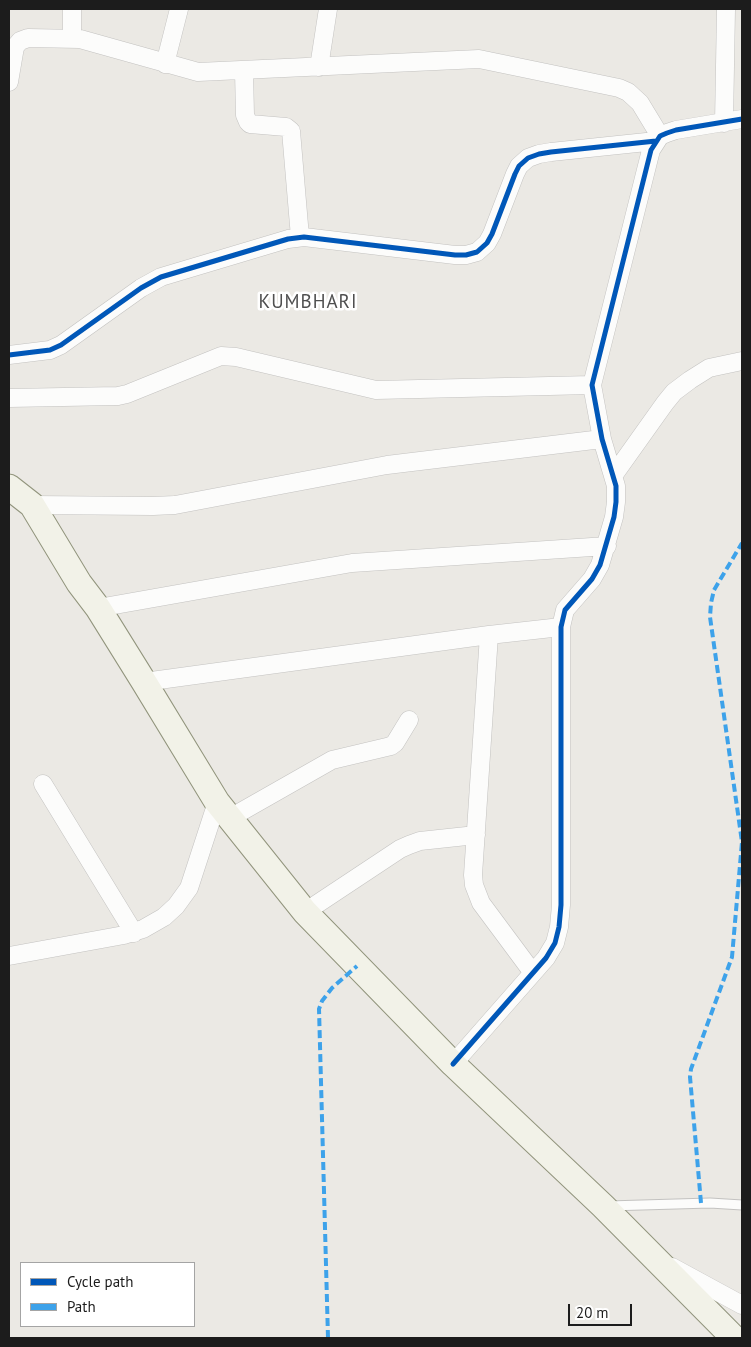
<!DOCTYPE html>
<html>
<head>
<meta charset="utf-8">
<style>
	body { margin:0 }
	#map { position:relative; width:751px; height:1347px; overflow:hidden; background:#ebe9e4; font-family:"PT Sans",sans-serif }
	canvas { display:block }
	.frame { position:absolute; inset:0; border:10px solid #1c1c1c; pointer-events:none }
	.legend { position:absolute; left:20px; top:1262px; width:175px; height:65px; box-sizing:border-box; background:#fff; border:1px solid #a4a4a4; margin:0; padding:6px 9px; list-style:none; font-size:15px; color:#1c1c1c }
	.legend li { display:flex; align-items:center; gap:10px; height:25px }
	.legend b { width:25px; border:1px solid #a4a4a4 }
	.scale { position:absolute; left:568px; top:1304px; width:64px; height:22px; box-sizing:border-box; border:2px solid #1c1c1c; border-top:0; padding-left:6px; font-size:15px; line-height:18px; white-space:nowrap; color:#1c1c1c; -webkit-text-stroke:4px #fff; paint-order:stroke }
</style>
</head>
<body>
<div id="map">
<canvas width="751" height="1347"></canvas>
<div class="frame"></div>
<ul class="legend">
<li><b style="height:6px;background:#0057b8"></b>Cycle path</li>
<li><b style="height:6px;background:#3da2ea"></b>Path</li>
</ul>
<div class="scale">20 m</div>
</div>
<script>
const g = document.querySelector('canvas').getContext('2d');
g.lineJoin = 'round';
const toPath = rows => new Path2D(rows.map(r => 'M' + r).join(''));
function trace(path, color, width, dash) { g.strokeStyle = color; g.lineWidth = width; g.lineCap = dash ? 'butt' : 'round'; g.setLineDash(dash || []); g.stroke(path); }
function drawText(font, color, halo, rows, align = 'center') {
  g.font = font + ' "PT Sans",sans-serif'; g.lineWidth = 5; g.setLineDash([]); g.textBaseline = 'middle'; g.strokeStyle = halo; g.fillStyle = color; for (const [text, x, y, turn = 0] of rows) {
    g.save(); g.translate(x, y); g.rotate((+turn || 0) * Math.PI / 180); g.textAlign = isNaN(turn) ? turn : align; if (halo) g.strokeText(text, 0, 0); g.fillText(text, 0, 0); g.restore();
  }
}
const lane = toPath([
	[608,1206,710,1203,742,1205]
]);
const street = toPath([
	[72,9,72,38],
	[165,64,179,9],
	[319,67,328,9],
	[244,71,245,115,248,122,250,124,286,127,291,131,300,237],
	[9,82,15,47,20,41,28,38,80,39,198,72,479,59,619,88,628,92,640,103,660,136],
	[724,123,726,9],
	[9,355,50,350,61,345,141,288,161,277,288,239,304,237,455,255,466,255,477,252,487,243,492,234,515,174,519,166,528,158,539,154,551,152,656,141],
	[9,398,118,396,127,394,221,356,236,357,376,390,592,385],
	[613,476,665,403,674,392,690,380,709,368,742,361],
	[32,505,153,506,175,505,387,465,602,439],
	[98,608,352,563,607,546],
	[489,635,473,875,474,885,481,903,533,973],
	[144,682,489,635,561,627],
	[43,784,134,933],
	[230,818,332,760,391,746,395,743,409,720],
	[305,912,400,849,409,845,420,841,476,835],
	[9,956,124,935,143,929,164,917,176,906,189,888,217,802],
	[453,1064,546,958,555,943,559,927,561,905,561,627,565,610,592,579,600,565,614,517,616,502,616,486,602,439,592,385,651,150,660,136,667,133,676,130,742,119],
	[672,1267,742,1305]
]);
const secondary = toPath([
	[9,487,32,505,79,583,98,608,144,682,217,802,305,912,453,1064,603,1206,734,1338]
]);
trace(lane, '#c3c2c0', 11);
trace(street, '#c3c2c0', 19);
trace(secondary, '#91947c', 27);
trace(lane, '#fcfcfb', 9);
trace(street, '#fcfcfb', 18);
trace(secondary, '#f2f2e8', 25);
trace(toPath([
	[701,1203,690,1077,691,1069,732,957,742,842,710,617,711,603,714,590,742,543],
	[328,1338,319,1009,322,1001,332,988,357,966]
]), '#3da2ea', 4, [8, 4]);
trace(toPath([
	[9,355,50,350,61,345,141,288,161,277,288,239,304,237,455,255,466,255,477,252,487,243,492,234,515,174,519,166,528,158,539,154,551,152,656,141],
	[453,1064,546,958,555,943,559,927,561,905,561,627,565,610,592,579,600,565,614,517,616,502,616,486,602,439,592,385,651,150,660,136,667,133,676,130,742,119]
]), '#0057b8', 5);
g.letterSpacing = '1px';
drawText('19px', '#4f4f4f', '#fff', [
	["KUMBHARI",308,303]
]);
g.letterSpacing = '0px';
</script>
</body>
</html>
